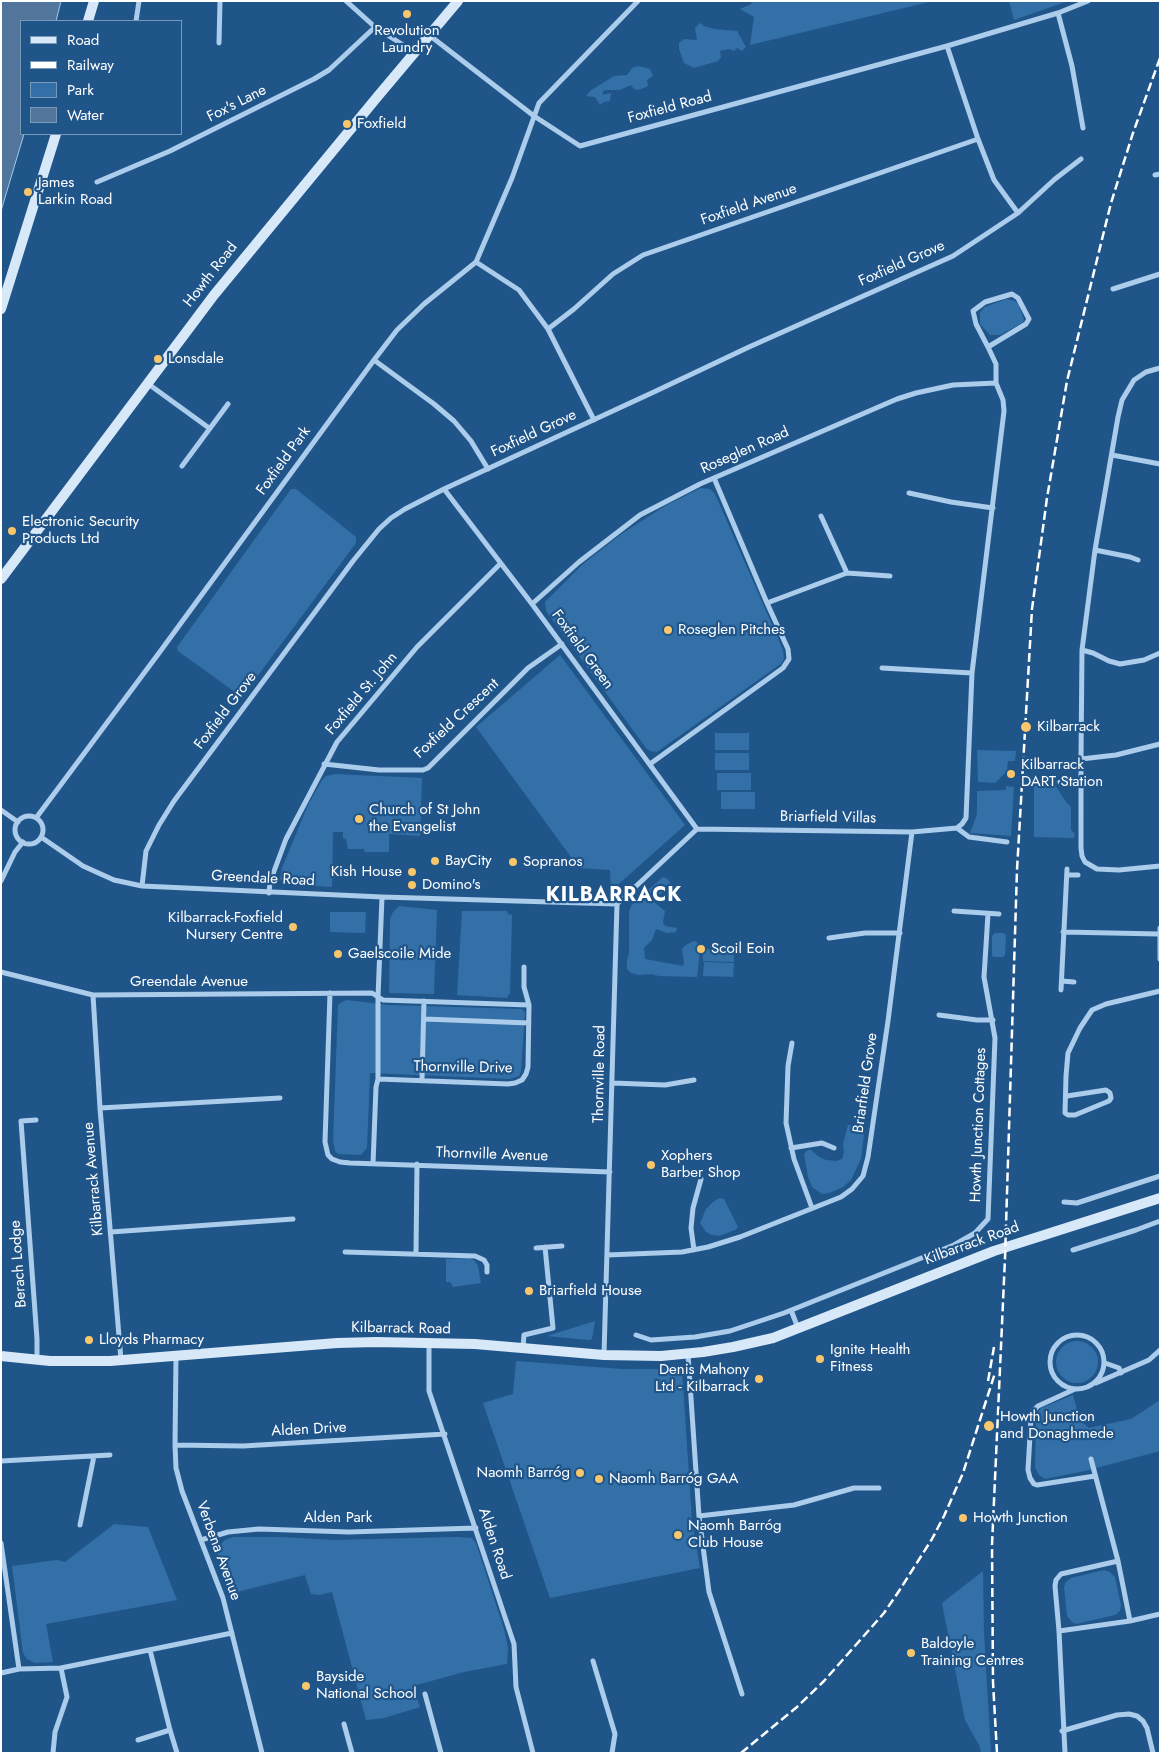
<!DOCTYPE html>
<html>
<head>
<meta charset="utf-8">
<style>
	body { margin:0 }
	#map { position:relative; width:1161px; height:1754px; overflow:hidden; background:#20558a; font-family:Jost,sans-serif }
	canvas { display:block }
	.frame { position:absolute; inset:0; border:2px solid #fff; pointer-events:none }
	.legend { position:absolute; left:20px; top:20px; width:162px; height:115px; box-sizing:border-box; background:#20558a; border:1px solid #7999b9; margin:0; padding:6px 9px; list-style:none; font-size:15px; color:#fff }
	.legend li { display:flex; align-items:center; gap:10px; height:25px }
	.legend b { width:25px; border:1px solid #7999b9 }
</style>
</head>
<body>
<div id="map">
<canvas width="1161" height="1754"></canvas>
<div class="frame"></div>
<ul class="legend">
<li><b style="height:6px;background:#d7e8f8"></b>Road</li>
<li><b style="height:6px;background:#fff"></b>Railway</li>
<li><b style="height:14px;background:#3370a7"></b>Park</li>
<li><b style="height:14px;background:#51759b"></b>Water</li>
</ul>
</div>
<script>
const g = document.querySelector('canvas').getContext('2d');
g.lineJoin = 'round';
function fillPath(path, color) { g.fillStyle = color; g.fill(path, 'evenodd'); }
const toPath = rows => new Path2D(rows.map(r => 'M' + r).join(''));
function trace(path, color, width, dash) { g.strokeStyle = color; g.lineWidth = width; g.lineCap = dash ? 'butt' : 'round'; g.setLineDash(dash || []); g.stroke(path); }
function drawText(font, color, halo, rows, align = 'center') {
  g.font = font + ' Jost,sans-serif'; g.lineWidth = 4.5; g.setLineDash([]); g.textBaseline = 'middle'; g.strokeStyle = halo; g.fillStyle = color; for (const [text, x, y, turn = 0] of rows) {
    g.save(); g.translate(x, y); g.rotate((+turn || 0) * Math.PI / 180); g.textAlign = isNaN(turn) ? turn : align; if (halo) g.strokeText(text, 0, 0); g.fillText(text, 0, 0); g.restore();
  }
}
fillPath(toPath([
	[752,1,933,1,750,45,754,17,740,9,751,4],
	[1009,1,1068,1,1014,20],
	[700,23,704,26,714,29,737,31,746,47,742,51,737,48,734,51,729,49,720,51,721,57,718,61,694,68,684,63,679,49,679,43,684,39,697,40,695,28],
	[638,66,650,69,653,76,647,80,648,86,639,90,634,89,631,85,620,90,604,90,602,95,611,93,610,101,604,102,600,105,595,97,586,96,590,91,614,76,627,75,632,68],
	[1006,299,1015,301,1019,305,1024,320,1022,323,1000,335,990,335,980,324,980,312,985,307],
	[701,488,710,489,715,494,783,650,784,658,782,663,657,752,650,751,646,748,546,611,545,602,583,564,620,535,665,506],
	[291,489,296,489,356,537,356,543,245,693,239,695,178,651,177,647],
	[560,655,685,825,611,891,610,870,579,868,476,727],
	[715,733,749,733,749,750,715,750],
	[977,750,1016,751,1015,761,1008,761,1007,771,995,783,978,782],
	[715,753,749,753,749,770,715,770],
	[717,773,751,773,751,790,717,790],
	[336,774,422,778,420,836,389,834,389,852,365,852,364,849,348,849,346,839,343,838,343,832,333,832,332,887,284,884,280,879,282,868,308,805,322,780,326,776],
	[1055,785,1066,802,1071,807,1071,830,1075,834,1074,838,1034,837,1034,786],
	[1006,786,1014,787,1011,836,970,833,977,814,977,791,1006,790],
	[721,792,755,792,755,809,721,809],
	[663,877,668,879,671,885,671,889,664,891,654,899,655,903,665,911,663,922,665,926,677,928,676,932,667,933,656,929,652,940,644,948,645,959,683,966,684,962,682,949,686,945,694,941,697,942,700,951,697,977,659,976,651,974,639,975,631,973,627,969,627,961,629,953,629,912,632,904],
	[399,906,437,910,434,994,389,993,390,919,393,912],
	[462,911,507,911,508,914,512,915,510,993,507,998,457,995],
	[330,912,366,912,365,933,330,932],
	[995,933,1004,933,1006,936,1005,955,1003,957,993,957,992,955,992,936],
	[703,949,734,949,734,962,703,961],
	[704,962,734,963,733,977,703,976],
	[347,1000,388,1005,522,1009,525,1012,521,1072,519,1076,510,1079,370,1073,367,1148,361,1155,338,1154,335,1151,333,1141,338,1005,342,1002],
	[848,1125,865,1126,861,1159,851,1180,843,1187,829,1193,822,1194,812,1187,808,1177,804,1154,808,1150,811,1150,819,1157,826,1160,837,1161,842,1159,844,1152,843,1144],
	[720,1198,724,1199,738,1227,735,1230,719,1236,712,1235,706,1232,700,1223,706,1209,714,1201],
	[469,1258,474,1260,478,1266,481,1283,453,1287,450,1282,446,1282,446,1259],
	[595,1321,592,1339,589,1340,547,1336],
	'1056 1362a21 21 0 1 1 42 0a21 21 0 1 1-42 0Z',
	[516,1361,622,1369,682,1369,692,1521,700,1568,550,1598,483,1403,513,1394],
	[1073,1395,1080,1420,1089,1428,1131,1419,1160,1400,1160,1451,1085,1471,1045,1479,1039,1475,1035,1467,1036,1419,1038,1412,1041,1408],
	[113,1524,148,1527,177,1600,46,1624,53,1662,35,1663,27,1659,23,1653,12,1566,57,1560,65,1562,113,1525],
	[233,1537,279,1537,334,1540,456,1537,472,1538,476,1543,504,1629,508,1648,507,1664,464,1672,413,1686,420,1707,384,1718,366,1720,332,1592,319,1595,311,1594,305,1575,229,1594,217,1553,220,1545,225,1540],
	[1104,1570,1110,1572,1115,1577,1121,1605,1120,1611,1115,1615,1076,1624,1072,1622,1067,1616,1064,1587,1066,1582,1071,1578],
	[983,1571,984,1633,991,1753,981,1753,980,1747,965,1720,942,1603]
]), '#3370a7');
const water = toPath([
	[1,1,61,1,56,21,21,21,21,134,24,134,1,211,1,1]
]);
fillPath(water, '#51759b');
trace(water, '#9fc8ec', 1);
trace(toPath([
	[346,1,375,27,414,52],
	[1058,13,1072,66,1083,128],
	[136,21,139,1],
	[429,35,534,116,580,146,947,46,1058,13,1088,1],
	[219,43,220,1],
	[947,46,978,139,994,180,1018,213],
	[1155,175,1160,174],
	[97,182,170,151,314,79,329,70,375,27],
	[476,262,519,290,548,329,594,420],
	[1113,289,1160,274],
	[548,329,574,309,613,274,643,255,978,139],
	[374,360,434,404,454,421,471,441,488,469],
	[1160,368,1146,372,1134,380,1122,400,1118,417,1095,550,1082,650,1081,759,1081,848,1082,856,1085,862,1097,869,1119,870,1160,866],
	[147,383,209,428],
	[1112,455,1160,464],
	[182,466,228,404],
	[444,489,532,604,697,829],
	[909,493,951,502,993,508],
	[1095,550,1130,557,1138,560],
	[847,573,890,576],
	[767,603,847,573,821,516],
	[532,604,579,562,640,515,700,484,897,399,916,393,953,385,996,383],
	[1082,650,1093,653,1109,661,1120,664,1144,660,1160,653],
	[882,668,972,673],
	[1081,759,1116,755,1160,744],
	[324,764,379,770,423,770,428,768,528,668,562,644],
	[650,764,783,668,789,659,788,649,767,603,714,478],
	[1060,782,1065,780,1081,781],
	[1,810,18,822],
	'15 830a14 14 0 1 1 28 0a14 14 0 1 1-28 0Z',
	[36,818,159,653,374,360,397,330,424,304,476,262,512,178,539,103,638,1],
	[957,828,962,824,966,818,972,673,1004,411,1003,400,996,383,996,364,988,347,1026,324,1029,319,1018,298,1012,294,985,302,973,311,976,324,988,347],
	[957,828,969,837,1007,842],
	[697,829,912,832,957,828],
	[41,837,83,866,114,880,142,886,382,897,617,904],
	[1067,875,1078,875],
	[1,881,15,852,23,842],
	[142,886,146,851,159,825,174,801,353,561,379,529,391,518,405,509,444,489,656,391,749,347,953,256,1018,213,1055,179,1081,159],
	[269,893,270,882,286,839,337,742,417,647,500,564],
	[954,911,999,914],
	[1160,928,1160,959],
	[1063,932,1159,934],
	[829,938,865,933,900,933],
	[1,972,93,995,372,993,383,1000,529,1005],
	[1062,981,1074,982],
	[1061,990,1067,869],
	[330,993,325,1142,328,1155,332,1159,340,1162,350,1163,610,1172],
	[93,995,100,1108,121,1360],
	[939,1015,977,1020,993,1020],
	[424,1019,529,1023],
	[792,1043,788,1066,786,1123,794,1159,812,1208],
	[378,1079,508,1084,515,1083,522,1080,526,1074,528,1067,529,1005,524,987,524,967],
	[422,1080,424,1001],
	[613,1083,665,1085,694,1080],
	[1067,1096,1106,1090,1110,1093,1111,1098,1109,1101,1075,1115,1068,1115,1065,1113,1066,1076,1068,1053,1080,1028,1092,1010,1106,1004,1160,991],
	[100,1108,280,1098],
	[36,1120,21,1121,37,1339,37,1359],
	[791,1148,822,1143,834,1148],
	[373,1164,376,1087,378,1079,378,997,382,897],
	[1064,1202,1077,1203,1160,1176],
	[111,1232,293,1219],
	[536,1248,562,1246],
	[694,1250,691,1228,693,1208,701,1179],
	[1073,1250,1136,1230,1160,1221],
	[345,1252,475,1256,484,1260,487,1265,487,1272],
	[416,1253,417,1164],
	[607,1255,682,1252,708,1247,740,1237,841,1197,852,1189,863,1176,868,1157,888,1021,912,832],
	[791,1310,798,1328],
	'1050 1362a27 27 0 1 1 54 0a27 27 0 1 1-54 0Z',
	[636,1335,651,1340,695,1337,730,1331,784,1313,954,1245,975,1233,988,1219,995,1038,984,977,988,914],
	[429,1344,429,1391,514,1644,516,1687,533,1753],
	[523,1347,524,1335,553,1328,545,1247],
	[688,1354,699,1516,709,1592,742,1694],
	[176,1355,175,1445,176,1468,182,1491,223,1598,262,1753],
	[604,1355,617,904,697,829],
	[1105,1363,1119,1368,1121,1373],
	[1096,1383,1149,1360,1160,1350],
	[1073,1390,1038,1406,1034,1410,1031,1418,1028,1470,1030,1478,1034,1484,1037,1485,1095,1476],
	[175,1445,243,1446,445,1434],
	[1091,1459,1118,1561,1130,1621],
	[1,1461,110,1455],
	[699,1516,794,1505,854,1488,879,1488],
	[80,1525,94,1456],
	[201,1540,228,1532,259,1529,349,1532,476,1528],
	[1,1543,19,1669],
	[1059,1631,1130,1621,1160,1614],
	[150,1650,170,1730,177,1753],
	[593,1661,615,1734,612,1753],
	[1,1673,19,1669,61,1668,232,1633],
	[425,1694,441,1753],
	[344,1724,352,1753],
	[1062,1731,1117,1715,1129,1714,1137,1716,1143,1721,1147,1728,1153,1753],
	[138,1740,170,1730],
	[53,1753,55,1732,67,1697,61,1668],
	[1065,1753,1059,1631,1055,1586,1056,1580,1061,1574,1118,1561]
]), '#abcceb', 5);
trace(toPath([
	[88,21,94,1],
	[1,309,56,134],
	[1,579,214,295,378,96,458,1],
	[1,1356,50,1361,110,1361,337,1343,376,1342,475,1344,604,1355,661,1356,703,1352,733,1347,773,1338,994,1251,1160,1198]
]), '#d7e8f8', 10);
trace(toPath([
	[988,1381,994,1347],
	[741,1753,797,1707,824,1681,884,1613,899,1591,932,1539,944,1516,963,1473,995,1373],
	[997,1753,993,1682,992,1545,1005,1258,1017,870,1032,609,1047,498,1067,381,1111,203,1133,133,1160,58]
]), '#fff', 2.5, [9, 4]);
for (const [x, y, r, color] of [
	[407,14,5,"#f9c76b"],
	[347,124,5,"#f9c76b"],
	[28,192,5,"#f9c76b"],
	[158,359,5,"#f9c76b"],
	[12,531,5,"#f9c76b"],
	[668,630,5,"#f9c76b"],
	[1026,727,6,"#f9c76b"],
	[1011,774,5,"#f9c76b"],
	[359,819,5,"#f9c76b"],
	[435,861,5,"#f9c76b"],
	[513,862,5,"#f9c76b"],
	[412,872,5,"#f9c76b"],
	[412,885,5,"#f9c76b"],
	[293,927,5,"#f9c76b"],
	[701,949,5,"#f9c76b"],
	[338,954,5,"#f9c76b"],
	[651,1165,5,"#f9c76b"],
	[529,1291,5,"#f9c76b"],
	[89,1340,5,"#f9c76b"],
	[820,1359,5,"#f9c76b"],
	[759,1379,5,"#f9c76b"],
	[989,1426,6,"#f9c76b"],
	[580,1473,5,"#f9c76b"],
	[599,1479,5,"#f9c76b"],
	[963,1518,5,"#f9c76b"],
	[678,1535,5,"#f9c76b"],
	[911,1653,5,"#f9c76b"],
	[306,1686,5,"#f9c76b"]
]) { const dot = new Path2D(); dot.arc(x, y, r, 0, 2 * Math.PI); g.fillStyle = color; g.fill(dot); trace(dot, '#20558a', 2); }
drawText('15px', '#fff', '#20558a', [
	["Revolution",407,31,"center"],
	["Laundry",407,48,"center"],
	["Foxfield",357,124],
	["James",38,183],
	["Larkin Road",38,200],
	["Lonsdale",168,359],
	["Electronic Security",22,522],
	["Products Ltd",22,539],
	["Roseglen Pitches",678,630],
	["Kilbarrack",1037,727],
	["Kilbarrack",1021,765],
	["DART Station",1021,782],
	["Church of St John",369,810],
	["the Evangelist",369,827],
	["BayCity",445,861],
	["Sopranos",523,862],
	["Kish House",402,872,"right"],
	["Domino's",422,885],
	["Kilbarrack-Foxfield",283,918,"right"],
	["Nursery Centre",283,935,"right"],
	["Scoil Eoin",711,949],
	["Gaelscoile Mide",348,954],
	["Xophers",661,1156],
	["Barber Shop",661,1173],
	["Briarfield House",539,1291],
	["Lloyds Pharmacy",99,1340],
	["Ignite Health",830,1350],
	["Fitness",830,1367],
	["Denis Mahony",749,1370,"right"],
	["Ltd - Kilbarrack",749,1387,"right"],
	["Howth Junction",1000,1417],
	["and Donaghmede",1000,1434],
	["Naomh Barróg",570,1473,"right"],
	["Naomh Barróg GAA",609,1479],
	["Howth Junction",973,1518],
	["Naomh Barróg",688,1526],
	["Club House",688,1543],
	["Baldoyle",921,1644],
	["Training Centres",921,1661],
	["Bayside",316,1677],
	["National School",316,1694]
], 'left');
drawText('15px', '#fff', '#20558a', [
	["Fox's Lane",237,104,-27],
	["Foxfield Road",670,108,-15],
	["Foxfield Avenue",749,205,-19],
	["Foxfield Grove",902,264,-24],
	["Howth Road",211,275,-52],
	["Foxfield Grove",534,434,-25],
	["Roseglen Road",745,451,-24],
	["Foxfield Park",284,461,-54],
	["Foxfield Green",582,650,54],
	["Foxfield St. John",362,694,-50],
	["Foxfield Grove",226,711,-53],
	["Foxfield Crescent",457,719,-43],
	["Briarfield Villas",828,818,1],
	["Greendale Road",263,879,3],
	["Greendale Avenue",189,982],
	["Thornville Drive",463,1068,1],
	["Thornville Road",600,1074,-89],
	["Briarfield Grove",866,1083,-82],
	["Howth Junction Cottages",979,1125,-88],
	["Thornville Avenue",492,1155,2],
	["Kilbarrack Avenue",94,1179,-95],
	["Kilbarrack Road",972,1244,-20],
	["Berach Lodge",19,1264,-94],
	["Kilbarrack Road",401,1329,1],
	["Alden Drive",309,1430,-3],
	["Alden Park",338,1518],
	["Alden Road",494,1544,72],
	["Verbena Avenue",218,1551,70]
]);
g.letterSpacing = '1px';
drawText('bold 20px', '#fff', '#20558a', [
	["KILBARRACK",614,896]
]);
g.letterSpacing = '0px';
</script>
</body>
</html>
